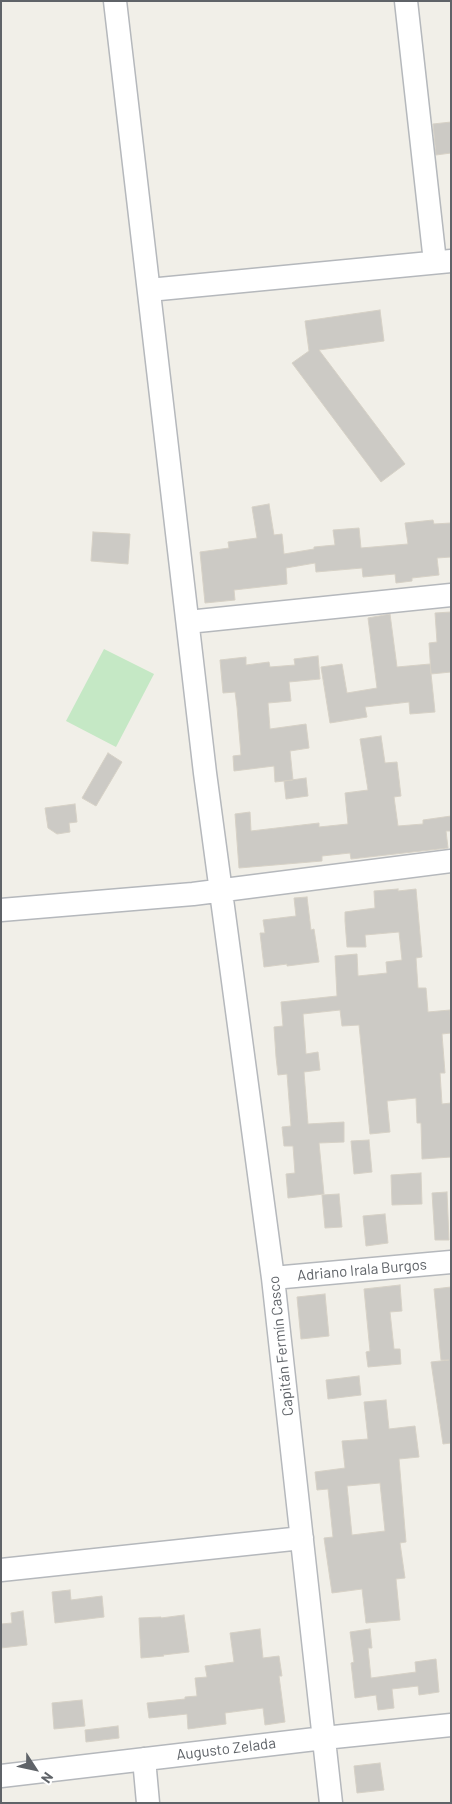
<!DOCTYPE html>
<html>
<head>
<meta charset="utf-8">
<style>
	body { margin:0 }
	#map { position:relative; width:452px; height:1804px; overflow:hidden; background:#f1efe8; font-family:Barlow,sans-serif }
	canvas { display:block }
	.frame { position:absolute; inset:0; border:2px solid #5f6368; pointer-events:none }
	.north { position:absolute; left:10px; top:1744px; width:50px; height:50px; -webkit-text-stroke:4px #fff; paint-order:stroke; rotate:125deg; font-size:14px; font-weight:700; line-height:20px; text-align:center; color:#5f6368 }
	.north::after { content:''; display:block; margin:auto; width:18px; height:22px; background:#5f6368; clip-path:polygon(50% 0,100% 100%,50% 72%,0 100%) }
</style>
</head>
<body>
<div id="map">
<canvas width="452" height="1804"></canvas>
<div class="frame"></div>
<div class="north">N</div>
</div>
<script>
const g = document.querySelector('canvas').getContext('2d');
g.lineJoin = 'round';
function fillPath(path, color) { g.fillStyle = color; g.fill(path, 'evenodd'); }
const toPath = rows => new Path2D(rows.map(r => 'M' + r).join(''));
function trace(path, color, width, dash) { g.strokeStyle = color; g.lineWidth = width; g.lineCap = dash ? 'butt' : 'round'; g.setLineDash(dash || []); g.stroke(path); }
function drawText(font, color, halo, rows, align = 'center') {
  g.font = font + ' Barlow,sans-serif'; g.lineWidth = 4; g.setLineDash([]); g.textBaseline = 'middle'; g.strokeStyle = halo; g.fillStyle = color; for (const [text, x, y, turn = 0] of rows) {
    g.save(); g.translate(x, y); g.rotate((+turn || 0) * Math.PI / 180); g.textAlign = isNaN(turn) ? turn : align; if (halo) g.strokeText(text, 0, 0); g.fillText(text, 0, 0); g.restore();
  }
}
fillPath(toPath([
	[104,649,154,674,116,747,66,721]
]), '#c5e8c5');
const building = toPath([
	[451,122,451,153,436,155,433,124,451,122],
	[380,310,384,341,319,350,405,464,381,482,292,363,309,351,305,321,380,310],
	[269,504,274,535,282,534,284,554,314,549,314,547,335,545,333,530,359,528,361,548,408,544,405,523,433,520,434,524,451,523,451,557,437,558,439,575,412,578,412,581,396,583,395,574,363,577,362,568,316,572,315,563,286,568,287,584,234,590,235,600,205,603,200,552,229,548,228,542,257,538,252,507,269,504],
	[93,532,130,534,128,564,91,561,93,532],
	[451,612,451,672,431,674,429,643,437,642,435,613,451,612],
	[390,614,397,667,430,664,435,712,410,714,409,702,365,707,367,717,330,723,321,667,342,664,347,693,377,688,368,618,390,614],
	[318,656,320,679,289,682,291,701,268,703,270,729,306,724,309,748,290,751,293,780,275,782,274,766,234,771,233,756,241,755,237,707,235,692,223,693,220,660,246,657,246,665,269,662,270,667,295,665,294,659,318,656],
	[381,736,385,763,397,762,401,796,394,797,398,826,423,824,423,820,451,816,451,831,446,831,448,848,351,859,350,853,322,856,322,861,239,868,235,814,250,812,251,831,319,823,319,827,348,824,345,793,368,790,360,739,381,736],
	[108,753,122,762,96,806,82,798,108,753],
	[306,778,308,796,286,799,284,781,306,778],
	[75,804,77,822,69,823,70,832,57,834,48,828,45,808,75,804],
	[398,889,398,891,416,889,422,957,416,958,418,988,426,988,428,1012,450,1010,451,1033,442,1034,445,1073,440,1073,442,1104,451,1103,451,1157,422,1159,421,1123,417,1123,416,1098,387,1101,390,1132,370,1134,359,1025,342,1026,340,1010,303,1014,306,1054,318,1052,320,1070,304,1072,308,1124,344,1122,344,1142,319,1143,324,1194,288,1198,286,1174,295,1173,293,1146,284,1146,282,1127,291,1126,287,1074,278,1075,276,1057,274,1027,283,1026,281,1002,337,996,335,956,357,954,358,976,387,973,386,962,402,960,399,932,365,935,366,947,347,947,345,921,345,912,375,908,374,891,398,889],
	[307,897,311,930,314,929,319,962,287,966,287,964,264,967,260,933,265,933,263,920,296,916,294,898,307,897],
	[369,1140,372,1172,354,1174,351,1141,369,1140],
	[421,1173,422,1204,392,1205,391,1175,421,1173],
	[447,1192,449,1240,435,1240,432,1193,447,1192],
	[339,1194,342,1227,325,1228,322,1195,339,1194],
	[385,1214,388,1243,366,1246,363,1216,385,1214],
	[400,1285,402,1311,390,1312,394,1349,400,1349,401,1364,368,1367,366,1352,370,1351,364,1289,400,1285],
	[451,1287,451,1443,443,1444,431,1362,449,1360,441,1360,434,1289,451,1287],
	[325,1294,329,1336,301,1339,297,1297,325,1294],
	[359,1376,361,1395,328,1399,326,1380,359,1376],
	[386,1400,389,1429,415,1426,419,1457,399,1459,406,1542,400,1543,405,1578,396,1579,400,1620,366,1623,362,1589,332,1593,324,1538,333,1537,328,1489,317,1490,315,1472,345,1468,342,1441,368,1439,364,1402,386,1400],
	[380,1483,385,1531,352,1535,347,1486,380,1483],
	[70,1590,71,1600,102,1596,104,1617,55,1623,52,1592,70,1590],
	[23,1611,27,1645,1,1648,1,1624,12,1623,11,1613,23,1611],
	[184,1615,189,1652,163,1655,164,1656,141,1658,139,1618,161,1617,161,1618,184,1615],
	[260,1629,263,1658,279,1656,282,1676,279,1676,285,1722,265,1725,263,1708,225,1713,226,1724,188,1729,187,1714,149,1718,147,1703,185,1699,185,1697,197,1696,195,1678,207,1677,205,1666,234,1662,230,1633,260,1629],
	[370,1629,372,1648,368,1648,371,1678,416,1672,415,1662,436,1659,439,1692,419,1695,418,1686,392,1689,394,1708,378,1710,376,1695,355,1698,351,1663,354,1662,350,1632,370,1629],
	[82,1700,85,1726,54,1729,52,1703,82,1700],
	[118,1726,119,1738,86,1742,85,1730,118,1726],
	[380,1763,384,1790,357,1793,354,1766,380,1763]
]);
fillPath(building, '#cccac5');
trace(building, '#d6d1c6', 1);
const minor = toPath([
	[115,1,205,773,273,1278,331,1803],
	[406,1,435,262],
	[149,290,451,261],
	[188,622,451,595],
	[1,910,193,894,451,861],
	[273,1278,451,1262],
	[1,1570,302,1538],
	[144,1759,148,1803],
	[1,1776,324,1738,451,1725]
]);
trace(minor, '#b5b8bc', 25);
trace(minor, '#fff', 22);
drawText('15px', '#5f6368', '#fff', [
	["Adriano Irala Burgos",362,1270,-5],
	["Capitán Fermín Casco",281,1346,-96],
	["Augusto Zelada",226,1749,-7]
]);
</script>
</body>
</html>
